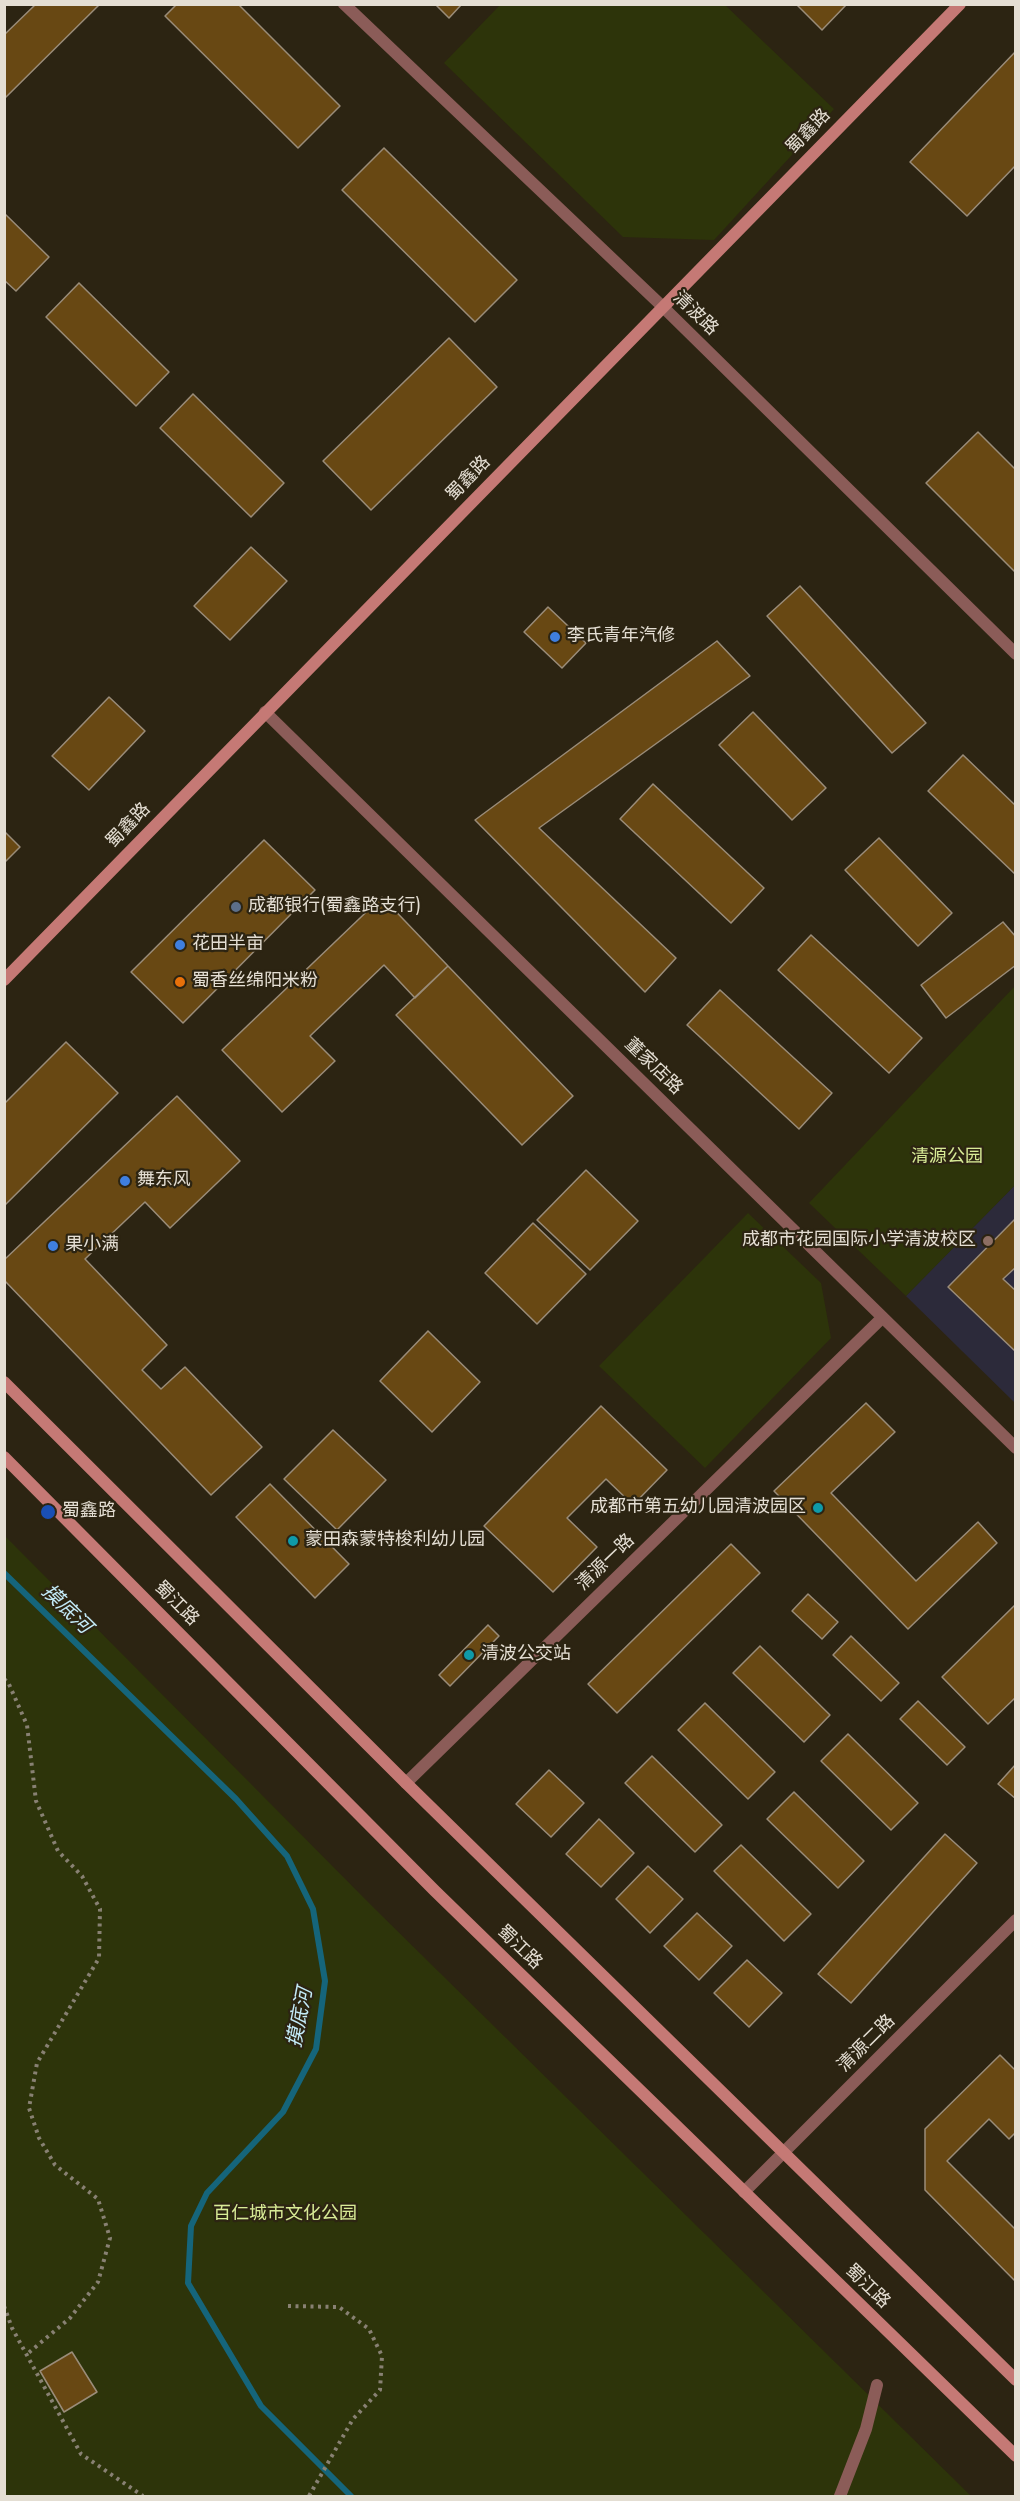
<!DOCTYPE html>
<html>
<head>
<meta charset="utf-8">
<style>
	body { margin:0 }
	#map { position:relative; width:1020px; height:2501px; overflow:hidden; background:#2c2412; font-family:Jost,sans-serif }
	canvas { display:block }
	.frame { position:absolute; inset:0; border:6px solid #e4ded3; pointer-events:none }
</style>
</head>
<body>
<div id="map">
<canvas width="1020" height="2501"></canvas>
<div class="frame"></div>
</div>
<script>
const g = document.querySelector('canvas').getContext('2d');
g.lineJoin = 'round';
function fillPath(path, color) { g.fillStyle = color; g.fill(path, 'evenodd'); }
const toPath = rows => new Path2D(rows.map(r => 'M' + r).join(''));
function trace(path, color, width, dash) { g.strokeStyle = color; g.lineWidth = width; g.lineCap = dash ? 'butt' : 'round'; g.setLineDash(dash || []); g.stroke(path); }
function drawText(font, color, halo, rows, align = 'center') {
  g.font = font + ' Jost,"Noto Sans SC",sans-serif'; g.lineWidth = 4.5; g.setLineDash([]); g.textBaseline = 'middle'; g.strokeStyle = halo; g.fillStyle = color; for (const [text, x, y, turn = 0] of rows) {
    g.save(); g.translate(x, y); g.rotate((+turn || 0) * Math.PI / 180); g.textAlign = isNaN(turn) ? turn : align; if (halo) g.strokeText(text, 0, 0); g.fillText(text, 0, 0); g.restore();
  }
}
fillPath(toPath([
	[1015,1185,1015,1403,906,1296]
]), '#2c2a3a');
fillPath(toPath([
	[500,5,725,5,834,109,714,240,623,237,444,63],
	[1015,986,1015,1185,906,1296,809,1203],
	[748,1213,821,1283,831,1338,705,1468,599,1366],
	[4,1535,374,1908,971,2496,5,2496]
]), '#2d340a');
trace(toPath([
	[4,1573,236,1799,287,1856,313,1909,325,1981,316,2049,283,2112,207,2193,191,2226,188,2283,261,2406,351,2496]
]), '#15657b', 6);
const building = toPath([
	[36,4,100,4,4,99,4,35,36,4],
	[177,4,238,4,340,106,298,148,165,16,177,4],
	[435,4,462,4,449,18,435,4],
	[796,4,847,4,822,30,796,4],
	[1016,51,1016,165,967,216,910,162,1016,51],
	[384,148,517,280,475,322,342,190,384,148],
	[4,213,49,257,16,291,4,280,4,213],
	[79,283,169,372,136,406,46,317,79,283],
	[449,338,497,387,371,510,323,461,449,338],
	[193,394,284,483,251,517,160,428,193,394],
	[978,432,1016,470,1016,573,926,483,978,432],
	[251,547,287,581,230,640,194,606,251,547],
	[800,586,926,723,892,753,767,616,800,586],
	[548,607,586,643,562,668,524,632,548,607],
	[717,641,750,676,539,828,676,958,645,992,475,820,717,641],
	[109,697,145,731,89,790,52,756,109,697],
	[753,712,826,788,792,820,719,745,753,712],
	[963,755,1016,806,1016,875,928,791,963,755],
	[653,784,764,888,731,923,620,819,653,784],
	[4,831,20,847,4,863,4,831],
	[879,838,952,913,918,946,845,870,879,838],
	[264,840,315,890,183,1023,131,972,264,840],
	[382,897,448,966,415,998,384,965,310,1036,335,1061,282,1112,222,1050,382,897],
	[1003,922,1016,937,1016,965,946,1018,921,985,1003,922],
	[811,935,922,1038,889,1073,778,970,811,935],
	[448,966,573,1096,522,1145,396,1015,448,966],
	[720,990,832,1093,799,1129,687,1025,720,990],
	[66,1042,118,1093,4,1206,4,1104,66,1042],
	[177,1096,240,1161,170,1228,145,1202,85,1259,167,1345,142,1370,161,1389,185,1367,262,1447,211,1495,4,1280,4,1260,177,1096],
	[586,1170,638,1221,590,1270,537,1220,586,1170],
	[1016,1218,1016,1267,1003,1279,1016,1291,1016,1352,948,1287,1016,1218],
	[533,1223,586,1274,537,1324,485,1273,533,1223],
	[428,1331,480,1382,432,1432,380,1381,428,1331],
	[866,1403,895,1432,831,1493,916,1581,978,1522,997,1543,908,1629,774,1491,866,1403],
	[601,1406,667,1470,633,1505,606,1479,567,1518,597,1547,553,1592,484,1526,601,1406],
	[333,1430,386,1480,337,1530,284,1479,333,1430],
	[270,1484,349,1564,315,1598,236,1517,270,1484],
	[731,1544,760,1573,617,1713,588,1684,731,1544],
	[808,1594,838,1622,822,1639,792,1611,808,1594],
	[1016,1604,1016,1697,988,1724,942,1677,1016,1604],
	[488,1625,499,1636,450,1686,439,1675,488,1625],
	[851,1636,899,1683,881,1701,833,1655,851,1636],
	[760,1646,830,1715,804,1742,733,1673,760,1646],
	[918,1701,965,1747,947,1765,900,1719,918,1701],
	[705,1703,775,1772,748,1799,678,1730,705,1703],
	[848,1734,918,1803,891,1830,821,1761,848,1734],
	[652,1756,722,1825,695,1852,625,1783,652,1756],
	[1016,1764,1016,1799,998,1784,1016,1764],
	[549,1770,584,1803,551,1837,516,1804,549,1770],
	[794,1792,864,1861,838,1888,767,1819,794,1792],
	[599,1819,634,1853,601,1887,566,1854,599,1819],
	[945,1834,977,1863,851,2003,818,1974,945,1834],
	[741,1845,811,1914,784,1941,714,1871,741,1845],
	[648,1866,683,1899,650,1933,616,1899,648,1866],
	[697,1913,732,1946,699,1980,664,1946,697,1913],
	[747,1960,782,1993,749,2027,714,1993,747,1960],
	[1000,2055,1016,2071,1016,2132,1009,2139,989,2119,947,2161,1016,2230,1016,2282,925,2190,925,2129,1000,2055],
	[72,2352,97,2392,64,2412,40,2371,72,2352]
]);
fillPath(building, '#684813');
trace(building, '#9a8c79', 1.5);
trace(toPath([
	[4,1679,8,1682,27,1725,36,1801,58,1851,82,1876,100,1909,99,1958,37,2063,29,2108,39,2138,55,2165,98,2199,110,2238,98,2282,70,2318,26,2355],
	[4,2306,12,2328,81,2454,143,2496],
	[288,2306,339,2307,369,2329,382,2356,380,2390,353,2419,309,2496]
]), '#888173', 4, [3, 4.5]);
trace(toPath([
	[840,2496,866,2429,877,2385]
]), '#8b5c58', 12);
trace(toPath([
	[344,4,663,307,1016,654],
	[265,712,1016,1448],
	[406,1783,882,1318],
	[744,2192,1016,1920]
]), '#8b5c58', 12);
trace(toPath([
	[4,980,960,4],
	[4,1382,406,1783,1016,2380],
	[4,1457,435,1891,1016,2456]
]), '#c57975', 12);
for (const [x, y, r, color] of [
	[555,637,6,"#3f7fe0"],
	[236,907,6,"#5c6f8a"],
	[180,945,6,"#3f7fe0"],
	[180,982,6,"#e8710a"],
	[125,1181,6,"#3f7fe0"],
	[988,1241,6,"#8d6e63"],
	[53,1246,6,"#3f7fe0"],
	[818,1508,6,"#0f9aa8"],
	[48,1512,8,"#1a4fb4"],
	[293,1541,6,"#0f9aa8"],
	[469,1655,6,"#0f9aa8"]
]) { const dot = new Path2D(); dot.arc(x, y, r, 0, 2 * Math.PI); g.fillStyle = color; g.fill(dot); trace(dot, '#2c2412', 2); }
drawText('18px', '#e4ded3', '#2c2412', [
	["蜀鑫路",809,132,-46],
	["清波路",695,314,44],
	["蜀鑫路",469,479,-46],
	["蜀鑫路",129,826,-46],
	["董家店路",653,1067,44],
	["清源一路",606,1563,-44],
	["蜀江路",176,1604,45],
	["蜀江路",519,1948,44],
	["清源二路",867,2044,-45],
	["蜀江路",867,2287,44]
]);
drawText('18px', '#e4ded3', '#2c2412', [
	["李氏青年汽修",567,637],
	["成都银行(蜀鑫路支行)",248,907],
	["花田半亩",192,945],
	["蜀香丝绵阳米粉",192,982],
	["舞东风",137,1181],
	["成都市花园国际小学清波校区",976,1241,"right"],
	["果小满",65,1246],
	["成都市第五幼儿园清波园区",806,1508,"right"],
	["蜀鑫路",62,1512],
	["蒙田森蒙特梭利幼儿园",305,1541],
	["清波公交站",481,1655]
], 'left');
drawText('18px', '#d8eb96', '#2c2412', [
	["清源公园",947,1158],
	["百仁城市文化公园",285,2215]
]);
drawText('italic 20px', '#c4ebf8', '#2c2412', [
	["摸底河",66,1610,44],
	["摸底河",301,2018,-79]
]);
</script>
</body>
</html>
